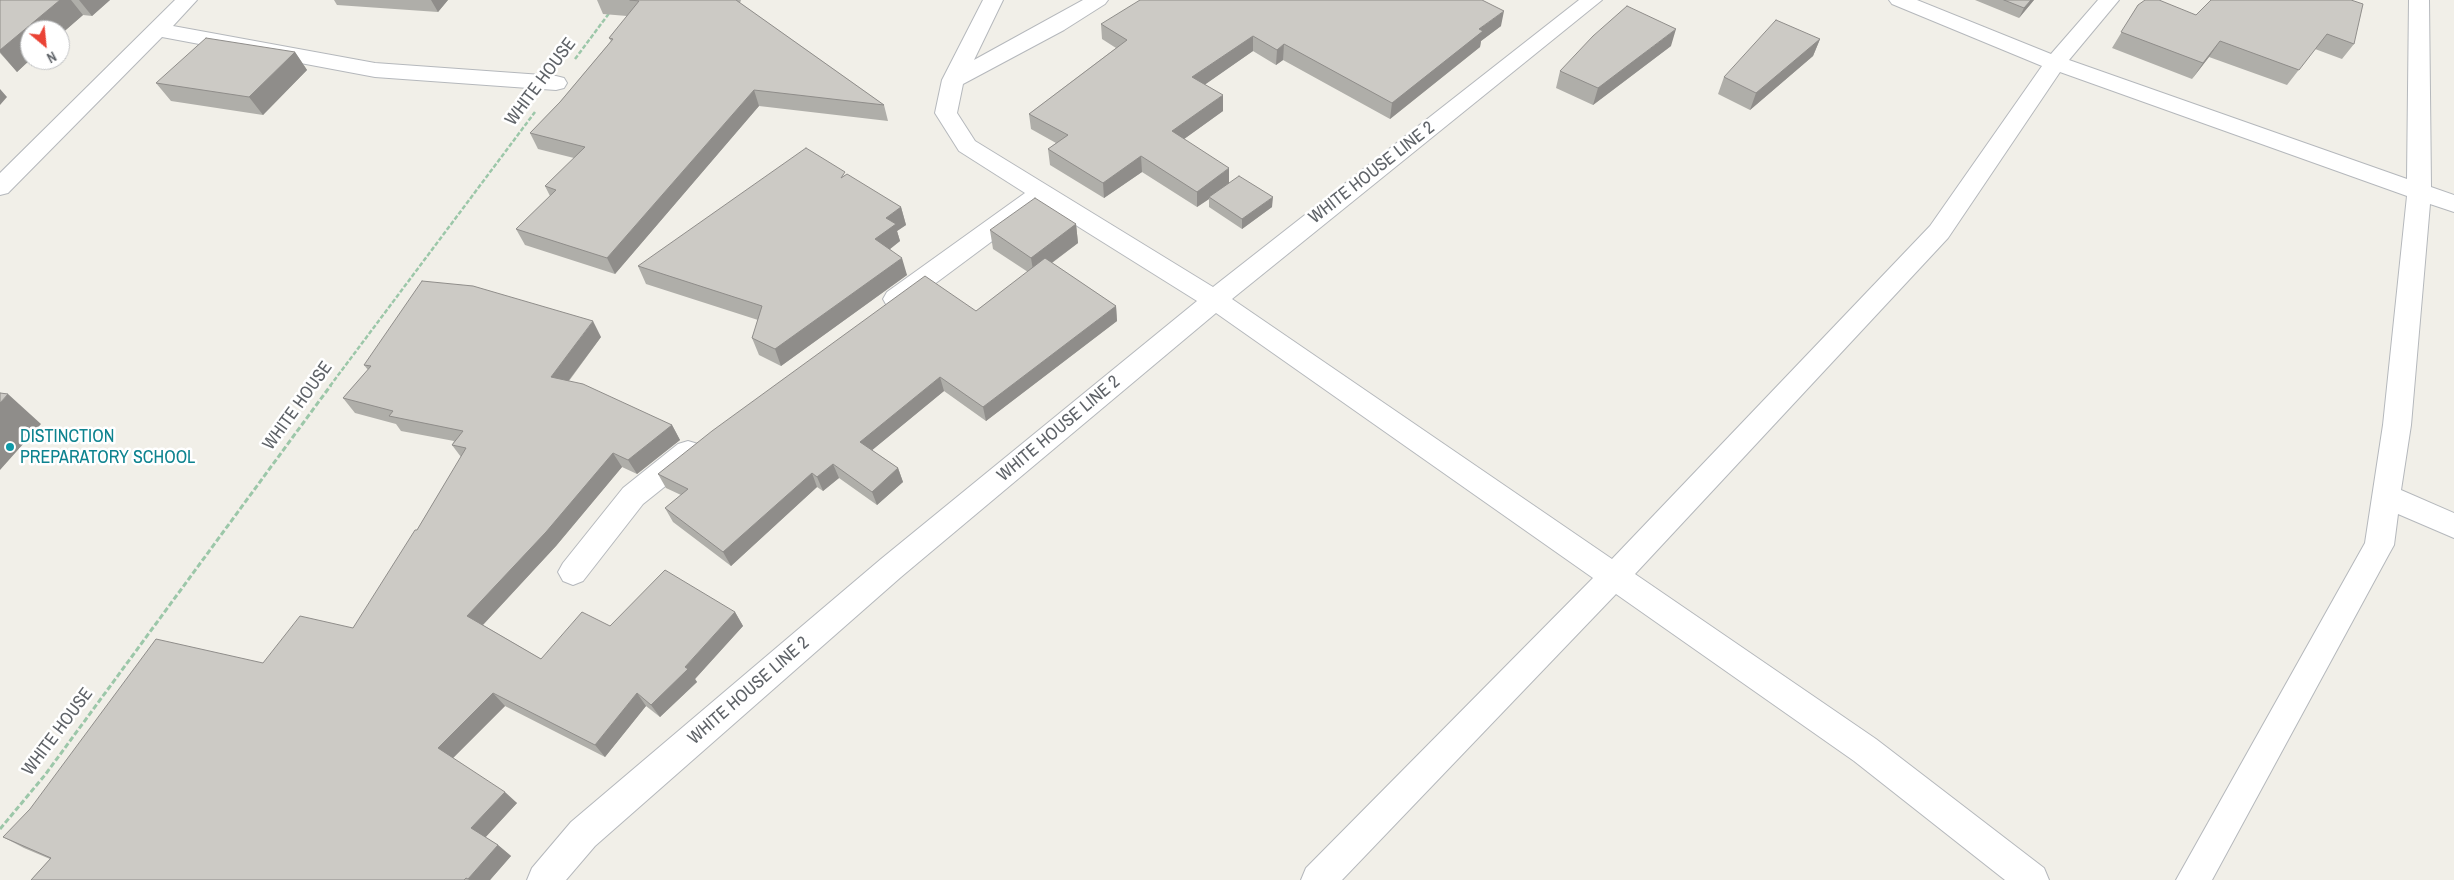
<!DOCTYPE html>
<html>
<head>
<meta charset="utf-8">
<style>
	body { margin:0 }
	#map { position:relative; width:2454px; height:880px; overflow:hidden; background:#f1efe8; font-family:"Archivo Narrow",sans-serif }
	canvas { display:block }
	.north { position:absolute; left:20px; top:20px; width:50px; height:50px; box-sizing:border-box; background:#fff; border:1px solid #bfc1c3; border-radius:50%; rotate:152deg; font-size:14px; font-weight:700; line-height:20px; text-align:center; color:#5f6368 }
	.north::after { content:''; display:block; margin:auto; width:18px; height:22px; background:#ea4335; clip-path:polygon(50% 0,100% 100%,50% 72%,0 100%) }
</style>
</head>
<body>
<div id="map">
<canvas width="2454" height="880"></canvas>
<div class="north">N</div>
</div>
<script>
const g = document.querySelector('canvas').getContext('2d');
g.lineJoin = 'round';
const toPath = rows => new Path2D(rows.map(r => 'M' + r).join(''));
function trace(path, color, width, dash) { g.strokeStyle = color; g.lineWidth = width; g.lineCap = dash ? 'butt' : 'round'; g.setLineDash(dash || []); g.stroke(path); }
function fillPath(path, color) { g.fillStyle = color; g.fill(path, 'evenodd'); }
function drawText(font, color, halo, rows, align = 'center') {
  g.font = font + ' "Archivo Narrow",sans-serif'; g.lineWidth = 5; g.setLineDash([]); g.textBaseline = 'middle'; g.strokeStyle = halo; g.fillStyle = color; for (const [text, x, y, turn = 0] of rows) {
    g.save(); g.translate(x, y); g.rotate((+turn || 0) * Math.PI / 180); g.textAlign = isNaN(turn) ? turn : align; if (halo) g.strokeText(text, 0, 0); g.fillText(text, 0, 0); g.restore();
  }
}
const minor = toPath([
	[175,0,197,0,173,26,375,63,556,76,564,78,567,83,564,88,556,90,375,77,162,37,8,193,0,195,0,173,175,0],
	[983,0,1003,0,974,60,1083,0,1108,0,1105,4,1064,30,963,84,957,113,975,141,1213,287,1579,0,1602,0,1232,299,1612,559,1930,226,2042,66,1892,4,1889,0,1917,0,2051,54,2098,0,2119,0,2069,60,2407,179,2409,0,2429,0,2431,187,2454,195,2454,212,2430,204,2411,425,2401,490,2454,513,2454,538,2398,514,2394,545,2389,554,2212,880,2176,880,2365,543,2383,425,2407,196,2060,72,1948,238,1635,574,1876,739,2044,868,2049,880,2005,880,1854,761,1616,594,1342,880,1301,880,1306,868,1593,578,1216,313,901,577,595,846,566,880,527,880,532,868,571,822,881,559,1197,301,1042,204,905,306,896,308,887,306,883,299,887,292,1025,193,959,151,935,113,942,80,983,0],
	[688,441,698,444,702,452,698,460,643,504,583,581,573,585,563,581,558,572,563,563,623,488,678,444,688,441]
]);
trace(minor, '#b5b8bc', 2);
trace(toPath([
	[575,59,610,12],
	[330,386,535,112]
]), '#9cc7a9', 2.5, [4.5, 2]);
trace(toPath([
	[0,829,45,775,331,385]
]), '#9cc7a9', 3, [5.5, 2.5]);
fillPath(minor, '#fff');
fillPath(toPath([
	[0,0,110,0,92,16,83,15,60,35,60,30,17,72,0,53],
	[334,0,448,0,438,12,337,5],
	[597,0,741,0,740,3,884,105,888,121,759,106,615,274,525,245,516,229,550,196,545,186,574,158,538,149,530,133,560,102,611,41,609,38,627,16,603,14],
	[1975,0,2034,0,2019,18],
	[2351,0,2354,44,2342,59,2315,49,2287,85,2209,57,2192,79,2112,48,2138,5,2196,15],
	[1101,24,1501,26,1481,41,1480,47,1390,119,1283,60,1276,65,1253,51,1205,84,1223,111,1184,139,1229,183,1272,207,1242,229,1209,207,1209,199,1197,207,1142,172,1104,198,1050,165,1048,149,1056,143,1031,129,1029,114,1116,48,1102,39],
	[1820,39,1813,56,1750,110,1718,94,1724,77],
	[1671,46,1593,105,1556,88,1560,71],
	[295,52,307,70,263,115,171,101,156,83],
	[846,175,901,207,906,225,897,231,900,241,890,249,907,275,781,366,759,355,752,338,758,320,646,284,638,266],
	[1076,224,1078,243,1052,263,1116,306,1117,321,986,421,944,391,872,450,898,468,903,482,877,505,839,478,823,491,817,487,731,566,673,522,665,508,681,495,666,488,658,474,976,311,1028,272,993,249,990,230],
	[601,337,569,381,672,425,680,440,637,474,622,467,556,546,483,625,541,659,610,626,735,612,743,626,695,679,697,682,660,717,646,706,605,757,505,706,453,758,517,803,485,837,498,845,511,856,490,880,31,880,50,859,24,848,3,837,263,663,353,628,417,530,461,457,452,445,454,441,401,431,396,424,355,413,343,398,368,370,364,365]
]), '#afaea9');
fillPath(toPath([
	[60,0,71,0,83,15,60,35,60,30,30,30,30,60,17,72,0,52,0,50],
	[79,0,110,0,92,16],
	[431,0,448,0,438,12],
	[2031,0,2034,0,2019,18,2024,8],
	[1504,11,1501,26,1481,41,1480,47,1390,119,1392,103,1479,29],
	[1676,29,1671,46,1593,105,1598,88],
	[1253,36,1253,51,1193,93,1192,77],
	[1820,39,1813,56,1750,110,1756,93],
	[2220,41,2209,57,2192,79,2203,63],
	[1284,44,1283,60,1276,65,1277,50],
	[295,52,307,70,263,115,249,97],
	[0,89,7,97,0,105],
	[754,90,759,106,615,274,607,258],
	[1223,95,1223,111,1173,147,1172,131],
	[1141,156,1142,172,1104,198,1103,183],
	[1229,168,1229,184,1209,197,1209,199,1197,207,1197,192],
	[1273,197,1272,207,1242,229,1242,219],
	[901,207,906,225,897,231,900,241,880,257,875,239,886,218],
	[1076,224,1078,243,1034,276,1031,258],
	[902,258,907,275,781,366,775,349],
	[1116,306,1117,321,986,421,983,407],
	[593,321,601,337,560,392,551,377],
	[940,377,944,391,865,456,860,442],
	[8,394,41,424,0,470,0,403],
	[672,425,680,440,637,474,628,460],
	[613,453,622,467,556,546,479,629,467,616],
	[833,464,839,478,823,491,817,477],
	[898,468,903,482,877,505,872,492],
	[812,473,817,487,731,566,723,552],
	[735,612,743,626,695,679,697,682,660,717,651,705],
	[493,693,505,706,451,760,438,748],
	[637,693,646,706,605,757,595,745],
	[505,792,517,803,484,839,471,828],
	[498,845,511,856,490,880,469,880,468,879]
]), '#8f8d8a');
const building = toPath([
	[0,0,60,0,0,50,0,0],
	[630,0,736,0,884,105,754,90,607,258,516,229,556,190,545,186,585,147,530,133,560,102,613,39,609,38,639,1,630,0],
	[1140,0,1482,0,1504,11,1479,29,1483,31,1392,103,1284,44,1277,50,1253,36,1192,77,1223,95,1172,131,1229,168,1197,192,1141,156,1103,183,1048,149,1068,135,1029,114,1127,40,1101,24,1140,0],
	[2004,0,2031,0,2024,8,2004,0],
	[2145,0,2159,0,2196,15,2211,0,2351,0,2363,4,2354,44,2327,34,2299,70,2220,41,2203,63,2121,32,2138,5,2145,0],
	[1627,6,1676,29,1598,88,1560,71,1593,36,1627,6],
	[1776,20,1820,39,1756,93,1724,77,1776,20],
	[206,38,295,52,249,97,156,83,206,38],
	[806,148,845,172,841,178,847,174,901,207,886,218,896,224,875,239,902,258,775,349,752,338,762,306,638,266,806,148],
	[1239,176,1273,197,1242,219,1209,197,1239,176],
	[1035,198,1076,224,1031,258,990,230,1035,198],
	[1045,258,1116,306,983,407,940,377,860,442,898,468,872,492,833,464,817,477,812,473,723,552,665,508,688,489,658,474,712,431,925,276,976,311,1045,258],
	[422,281,473,286,593,321,551,377,583,384,672,425,628,460,613,453,546,532,467,616,541,659,582,612,610,626,665,570,735,612,685,667,688,669,651,705,637,693,595,745,493,693,438,748,505,792,471,828,498,845,468,879,466,878,464,880,31,880,51,858,3,837,30,809,156,639,263,663,300,616,353,628,415,530,417,530,466,448,452,445,463,431,389,416,393,411,343,398,371,366,364,365,422,281],
	[0,393,8,394,0,403,0,393]
]);
fillPath(building, '#cccac5');
trace(building, '#8f8d8a', 1);
for (const [x, y, r, color] of [
	[10,447,5,"#0f9aa8"]
]) { const dot = new Path2D(); dot.arc(x, y, r, 0, 2 * Math.PI); g.fillStyle = color; g.fill(dot); trace(dot, '#fff', 2); }
drawText('18px', '#5f6368', '#fff', [
	["WHITE HOUSE",541,82,-53],
	["WHITE HOUSE LINE 2",1372,173,-38],
	["WHITE HOUSE",298,406,-54],
	["WHITE HOUSE LINE 2",1059,429,-40],
	["WHITE HOUSE LINE 2",749,691,-41],
	["WHITE HOUSE",58,732,-53]
]);
drawText('18px', '#0d838f', '#fff', [
	["DISTINCTION",20,437],
	["PREPARATORY SCHOOL",20,458]
], 'left');
</script>
</body>
</html>
